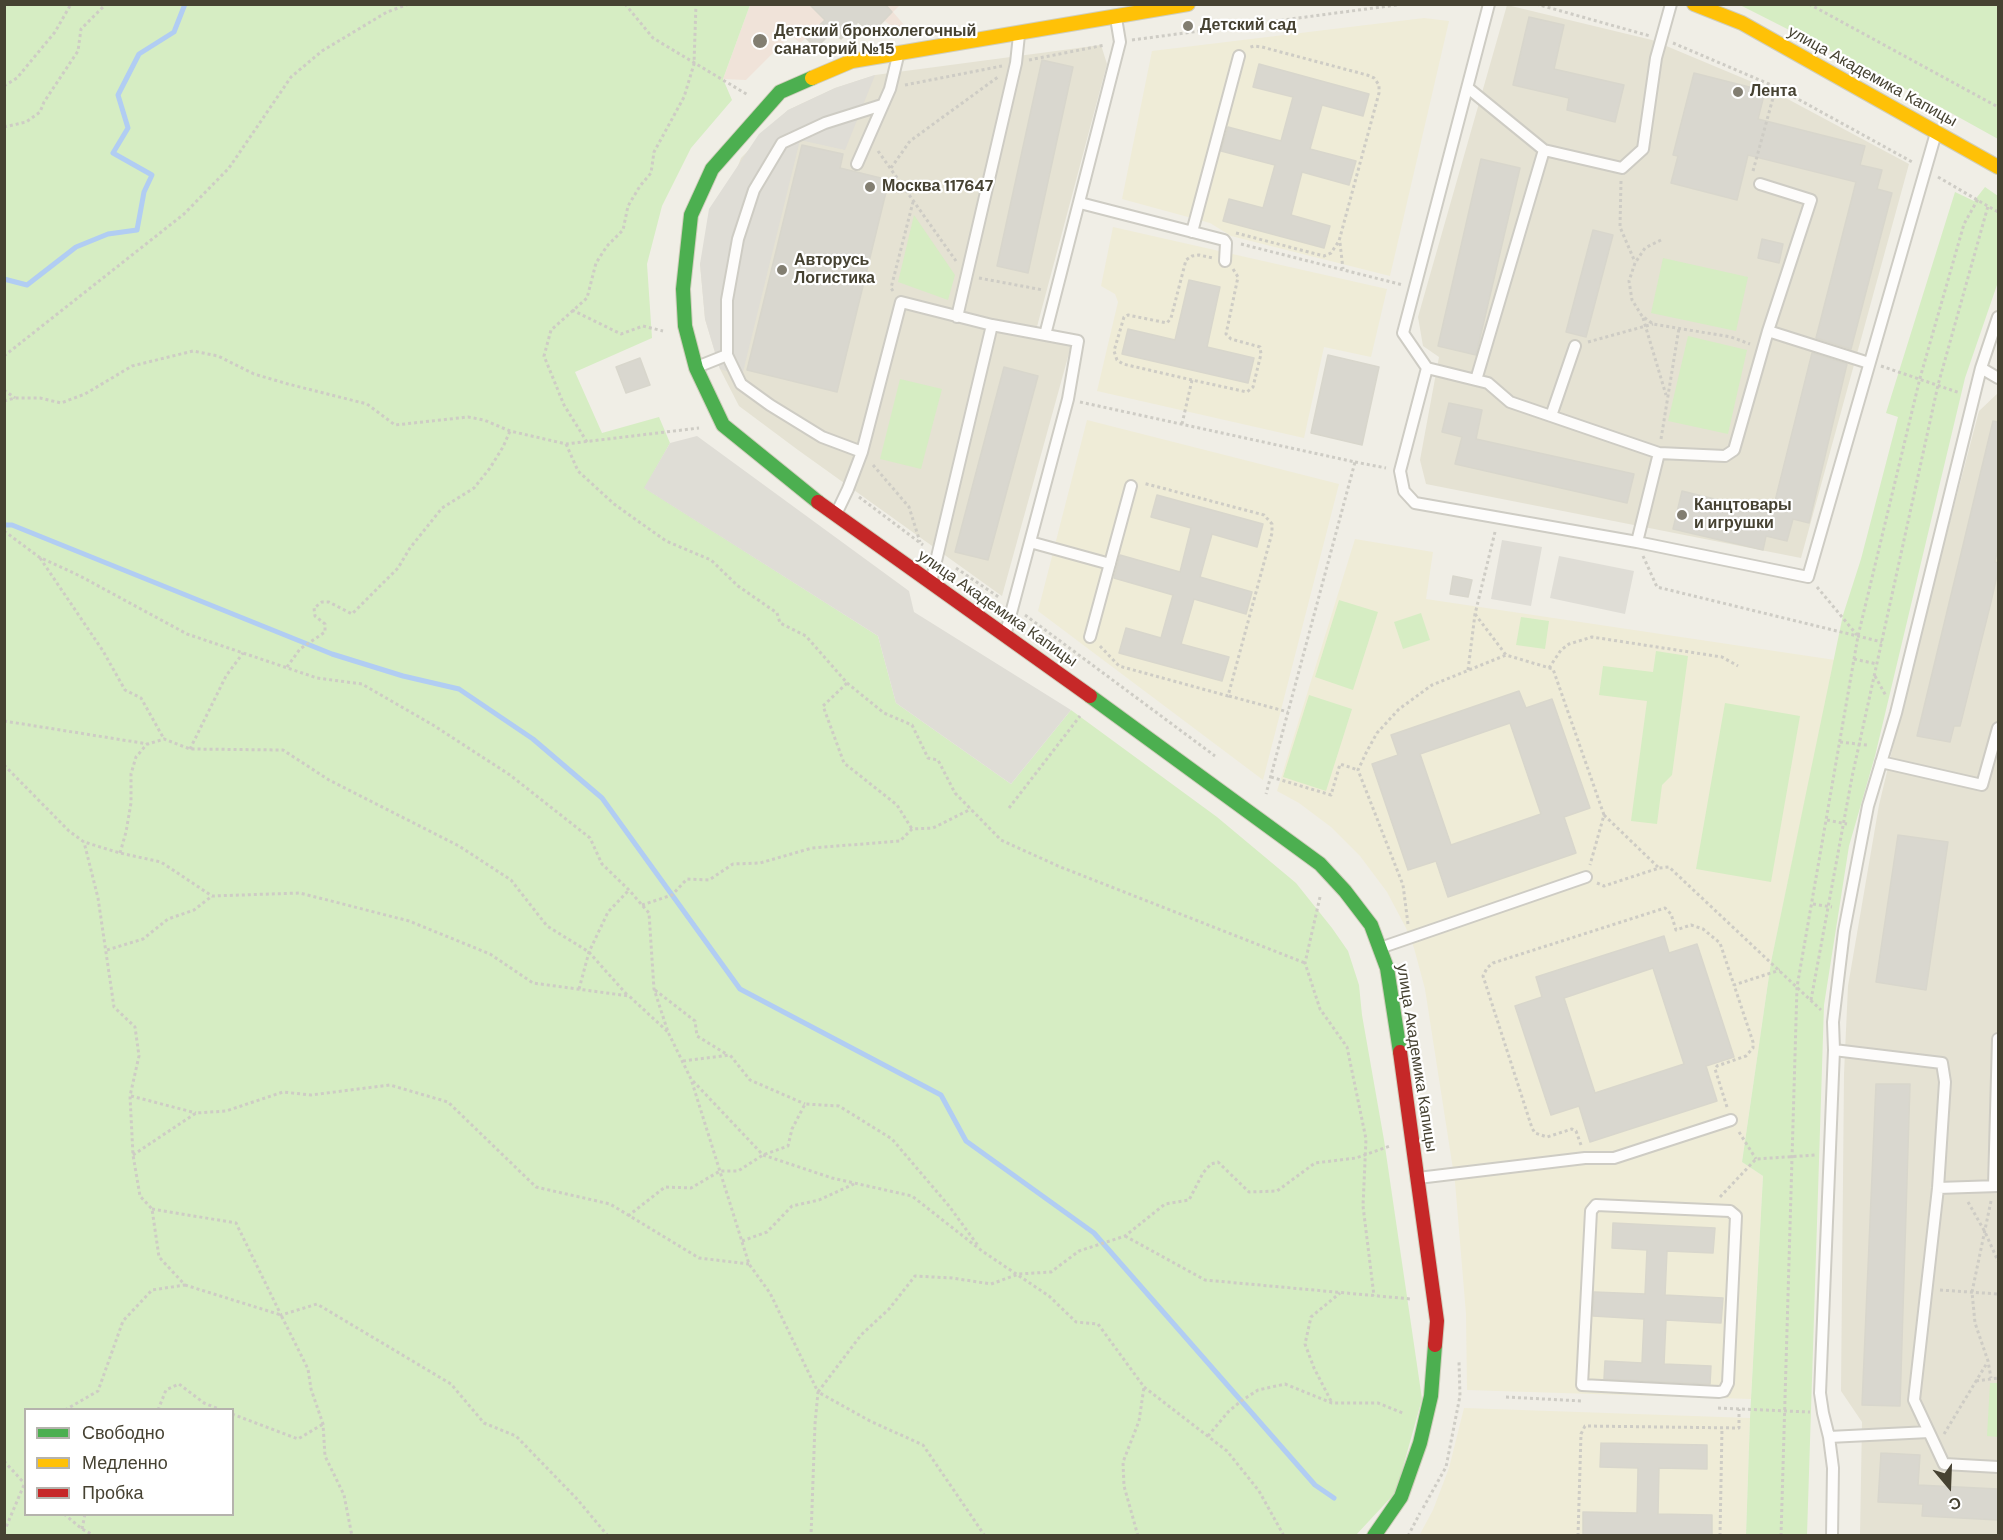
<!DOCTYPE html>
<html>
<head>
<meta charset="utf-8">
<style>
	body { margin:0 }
	#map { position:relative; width:2003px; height:1540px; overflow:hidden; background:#f0eee6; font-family:"DM Sans",sans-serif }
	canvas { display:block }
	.frame { position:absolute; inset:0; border:6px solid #464232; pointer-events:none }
	.legend { position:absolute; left:24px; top:1408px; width:210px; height:108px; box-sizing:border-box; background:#fff; border:2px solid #b5b3ad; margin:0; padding:8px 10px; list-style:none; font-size:18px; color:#464232 }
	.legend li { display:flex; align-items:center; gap:12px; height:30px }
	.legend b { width:30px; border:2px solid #b5b3ad }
	.north { position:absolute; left:1919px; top:1456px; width:60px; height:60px; -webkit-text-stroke:4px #fff; paint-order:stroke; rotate:161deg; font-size:16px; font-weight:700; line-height:24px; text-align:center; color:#464232 }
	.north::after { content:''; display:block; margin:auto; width:21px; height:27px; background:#464232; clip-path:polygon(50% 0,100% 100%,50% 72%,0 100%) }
</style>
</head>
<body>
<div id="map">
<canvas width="2003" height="1540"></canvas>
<div class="frame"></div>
<ul class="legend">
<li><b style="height:8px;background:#4caf50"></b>Свободно</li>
<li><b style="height:8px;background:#ffc107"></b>Медленно</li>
<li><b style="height:8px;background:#c62828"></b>Пробка</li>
</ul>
<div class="north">С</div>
</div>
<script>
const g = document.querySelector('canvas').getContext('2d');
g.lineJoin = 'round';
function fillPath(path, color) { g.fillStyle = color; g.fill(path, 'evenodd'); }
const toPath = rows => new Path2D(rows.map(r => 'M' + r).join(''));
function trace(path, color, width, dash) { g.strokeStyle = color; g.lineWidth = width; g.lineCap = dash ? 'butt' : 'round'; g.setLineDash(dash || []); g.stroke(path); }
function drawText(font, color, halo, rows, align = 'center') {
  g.font = font + ' "DM Sans",sans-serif'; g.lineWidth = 4.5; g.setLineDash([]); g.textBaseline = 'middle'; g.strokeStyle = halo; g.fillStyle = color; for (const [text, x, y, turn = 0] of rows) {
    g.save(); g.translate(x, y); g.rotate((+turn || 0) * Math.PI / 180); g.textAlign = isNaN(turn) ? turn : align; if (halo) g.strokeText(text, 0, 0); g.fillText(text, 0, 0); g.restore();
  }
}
fillPath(toPath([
	[1507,5,1652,40,1769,89,1909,164,1801,558,1426,484,1420,460,1439,357,1423,346,1418,317],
	[1101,45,1107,64,1034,338,1071,346,1002,596,798,450,739,406,720,369,705,319,700,264,741,158,788,110,835,88,875,75],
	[1998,393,1998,1535,1860,1535,1862,1422,1841,1391,1844,1074,1848,986,1879,805,1916,651,1979,411]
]), '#e5e2d3');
fillPath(toPath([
	[1424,18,1449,21,1390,276,1231,236,1210,223,1122,199,1152,51],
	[1113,227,1387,289,1371,357,1324,347,1304,438,1097,391,1118,302,1115,294,1101,286],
	[1087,420,1339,484,1263,780,1038,611],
	[1355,539,1433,552,1426,599,1835,660,1771,962,1742,1162,1763,1176,1751,1399,1467,1390,1466,1314,1455,1182,1425,989,1414,948,1406,928,1387,892,1360,856,1331,827,1299,803,1277,791],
	[1464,1408,1750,1418,1746,1535,1419,1536,1433,1510,1449,1468]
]), '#efecd7');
fillPath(toPath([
	[750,5,909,5,900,5,893,12,905,26,898,32,885,21,872,33,858,22,841,39,832,31,816,48,806,38,800,43,791,35,746,80,723,79]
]), '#f0e3d9');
fillPath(toPath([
	[4,5,750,5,723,79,732,100,691,148,662,206,647,264,652,338,575,372,602,433,659,417,670,443,645,488,878,636,896,703,1011,784,1071,710,1217,817,1296,883,1332,928,1348,951,1359,985,1362,1015,1384,1140,1422,1399,1396,1492,1356,1535,5,1535],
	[26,1410,232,1410,232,1514,26,1514],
	[1740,5,1998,5,1998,139,1935,104],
	[1985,187,1998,196,1998,282,1965,378,1875,756,1849,846,1824,1005,1807,1535,1746,1535,1750,1418,1763,1176,1742,1162,1771,962,1843,615,1861,559,1898,417,1886,413,1955,192,1974,201],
	[914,215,955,275,948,300,898,282],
	[1663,258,1748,277,1736,331,1651,313],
	[1688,336,1747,350,1728,434,1668,421],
	[900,379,942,389,921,469,880,459],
	[1339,600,1378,612,1353,690,1315,677],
	[1421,613,1430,640,1403,649,1394,622],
	[1521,617,1549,621,1545,649,1516,645],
	[1656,651,1688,656,1672,775,1662,785,1657,824,1631,821,1647,701,1599,695,1603,666,1653,672],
	[1309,695,1352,709,1326,791,1283,777],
	[1725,703,1800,716,1771,882,1696,869],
	[1990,1383,1998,1383,1998,1437,1987,1436]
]), '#d6edc3');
fillPath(toPath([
	[875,75,845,150,800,140,742,376,720,369,705,319,700,264,709,209,759,134,788,110,835,88],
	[697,436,909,591,914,612,1071,710,1011,784,896,703,878,636,644,488,670,443],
	[1502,540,1542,547,1531,606,1491,599],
	[1559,556,1634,571,1625,614,1550,598]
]), '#dfddd6');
trace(toPath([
	[4,279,27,285,76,247,108,234,137,230,144,192,152,175,113,153,128,128,118,95,139,54,174,32,185,4],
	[4,525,12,525,332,654,403,676,459,689,533,739,602,798,740,989,941,1095,966,1141,1094,1233,1315,1485,1334,1498]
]), '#b1cdf3', 5);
const building = toPath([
	[809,4,885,4,892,12,872,33,858,22,841,39,833,31,816,48,806,38,825,20,809,4],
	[1529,17,1564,25,1554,69,1624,85,1615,122,1567,110,1569,98,1513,85,1529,17],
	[1042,60,1073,67,1028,273,997,266,1042,60],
	[1259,64,1369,94,1363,116,1322,105,1310,149,1356,161,1349,185,1302,172,1291,215,1330,226,1324,248,1223,221,1229,199,1263,208,1275,165,1221,151,1228,127,1281,141,1293,97,1253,87,1259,64],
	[1694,73,1765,91,1758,119,1865,146,1860,165,1882,170,1877,189,1892,193,1851,349,1816,338,1856,182,1748,155,1737,200,1671,183,1678,156,1673,155,1694,73],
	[802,145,843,154,840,168,889,180,837,392,747,370,802,145],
	[1481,159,1520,168,1476,355,1438,346,1481,159],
	[1593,230,1613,235,1586,337,1566,332,1593,230],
	[1762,239,1783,244,1779,263,1758,258,1762,239],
	[1189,280,1220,287,1207,347,1254,358,1248,383,1122,354,1128,329,1175,340,1189,280],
	[1812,353,1847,364,1809,523,1793,519,1787,541,1766,536,1763,550,1673,529,1682,491,1772,513,1812,353],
	[1328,355,1379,367,1362,445,1311,433,1328,355],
	[640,358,650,385,626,393,616,367,640,358],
	[1004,367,1038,376,988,560,955,552,1004,367],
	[1449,403,1482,410,1476,439,1634,474,1627,503,1455,464,1462,437,1442,432,1449,403],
	[1993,421,1998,422,1998,547,1995,562,1998,563,1998,571,1991,602,1960,726,1954,726,1950,742,1917,736,1993,421],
	[1157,495,1263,524,1257,547,1212,534,1200,577,1252,592,1246,614,1194,599,1181,644,1229,657,1222,681,1119,653,1126,628,1161,638,1173,595,1114,578,1120,555,1180,572,1191,528,1151,517,1157,495],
	[1453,576,1472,580,1468,597,1450,594,1453,576],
	[1519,691,1526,708,1552,699,1590,808,1564,817,1576,853,1448,897,1436,861,1408,870,1372,764,1398,755,1391,735,1519,691],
	[1510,723,1541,814,1451,845,1420,754,1510,723],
	[1898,835,1948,842,1926,990,1876,982,1898,835],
	[1664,936,1669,953,1697,944,1734,1057,1706,1066,1717,1101,1590,1142,1579,1106,1551,1115,1515,1006,1542,997,1536,977,1664,936],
	[1653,968,1684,1064,1595,1093,1564,998,1653,968],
	[1876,1084,1910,1084,1900,1406,1862,1405,1876,1084],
	[1613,1223,1715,1228,1713,1253,1667,1251,1665,1295,1723,1298,1721,1323,1666,1320,1664,1364,1711,1366,1710,1384,1604,1379,1605,1361,1642,1363,1644,1319,1593,1316,1594,1292,1645,1294,1647,1250,1612,1248,1613,1223],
	[1601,1443,1707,1445,1707,1469,1659,1468,1658,1514,1712,1515,1712,1536,1583,1535,1583,1512,1637,1513,1638,1468,1600,1467,1601,1443],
	[1881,1453,1920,1455,1918,1485,1998,1489,1998,1520,1922,1516,1923,1504,1878,1502,1881,1453]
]);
fillPath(building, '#d9d7cf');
trace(building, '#d8d6cc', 1.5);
const lane = toPath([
	[1468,88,1544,150,1476,380],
	[1544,150,1622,168,1643,149,1656,58,1671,4],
	[857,164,890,89,898,56],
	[1760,184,1811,200,1768,331,1869,363],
	[1080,203,1224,240,1226,243,1225,261],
	[1192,232,1239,56],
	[957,317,1016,63,1019,35],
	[992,325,1078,341,1068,399,1006,632],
	[1045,335,1120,42,1116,18],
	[697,367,727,355],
	[1427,368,1488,383,1510,402,1659,453,1637,542,1415,503,1404,491,1400,471,1427,368],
	[1427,368,1403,333,1489,4],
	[1981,368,1998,378],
	[1551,416,1575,346],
	[862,452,901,302,992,325,932,578],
	[1659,453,1725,456,1734,450,1768,331],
	[837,512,848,489,862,452,822,437,770,405,741,384,727,355,727,300,738,239,754,190,782,143,825,123,882,105],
	[1030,542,1110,564],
	[1637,542,1808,577,1936,133],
	[1090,637,1131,486],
	[1881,762,1982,785,1998,728],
	[1380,948,1586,877],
	[1834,1050,1942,1063,1945,1082,1938,1188,1914,1400,1929,1432],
	[1418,1178,1585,1158,1614,1158,1731,1120],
	[1994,1186,1998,1039],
	[1938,1188,1998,1186],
	[1596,1205,1730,1211,1736,1216,1728,1383,1724,1391,1719,1392,1582,1385,1591,1211,1596,1205],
	[1829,1437,1929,1432,1944,1464,1998,1467],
	[1832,1536,1833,1468,1829,1437,1823,1413,1820,1393,1834,1050,1833,1022,1844,931,1868,806,1896,713,1981,368,1998,317]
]);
const fast = toPath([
	[812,78,780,92,712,169,691,215,683,289,685,326,696,368,723,425,818,502],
	[1090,696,1320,864,1345,891,1371,925,1387,968,1400,1052],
	[1374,1536,1401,1497,1420,1443,1431,1396,1435,1345]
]);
const slow = toPath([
	[1694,4,1742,23,1998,167],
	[812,78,852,61,1188,4]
]);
const jam = toPath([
	[818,502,1090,696],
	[1400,1052,1437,1321,1435,1345]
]);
trace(lane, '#ceccc4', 14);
trace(fast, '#d0cebc', 16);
trace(slow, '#d0cebc', 16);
trace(jam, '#d0cebc', 16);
trace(toPath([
	[625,4,653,38,748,95],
	[1536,4,1650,36],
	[1809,4,1998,107],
	[1132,40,1404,4],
	[1673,43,1776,87,1914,163],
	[1029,60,1105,45],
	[905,85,1002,66],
	[4,86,17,78,55,32,71,4],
	[4,127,26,122,40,112,44,102,78,51,81,29,106,4],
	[878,151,956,261],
	[891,168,910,141,998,77],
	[1753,171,1776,87],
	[1938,177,1998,212],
	[1621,181,1620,227,1635,262],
	[1236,233,1320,255,1324,256,1331,253,1339,241,1379,93,1379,85,1374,78,1367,75,1262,47,1254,46,1248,48],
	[1661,240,1645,248,1635,263,1629,281,1632,300,1642,316,1653,324,1731,337,1750,344],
	[1340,243,1343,269],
	[1241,244,1403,285],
	[979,278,1043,290],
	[893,291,891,288,913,202],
	[572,310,621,334,643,326,663,331],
	[1643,318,1666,395],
	[1588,342,1653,324],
	[4,356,184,214,229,168,291,77,322,51,387,12,409,4],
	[1881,366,1960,393],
	[1192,380,1123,364,1117,360,1114,351,1124,317,1128,315,1167,323,1171,318,1186,260,1192,256,1199,255,1213,258],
	[4,390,15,398],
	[4,401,15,398,40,398,61,403,85,394,132,366,193,351,218,356,254,374,288,384,367,404,395,425,468,417,484,420,510,431,566,444,699,428],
	[1080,402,1355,462,1266,794],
	[1182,424,1192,380,1247,392,1253,387,1261,354,1260,347,1231,339,1226,334,1238,277,1233,269],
	[1661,439,1679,328],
	[587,442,564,405,544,356,551,330,587,298,596,263,607,246,623,230,628,206,640,186,651,173,654,152,684,97,694,64,696,4],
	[566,444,578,471,614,504,666,541,711,560,738,586,777,613,780,623,806,636,847,683,823,706,844,763,897,805,912,829],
	[1355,462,1386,468],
	[873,465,909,507,920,542],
	[859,497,923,545],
	[4,531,39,557,80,576,187,634,317,678,362,684,433,725,510,775,590,838,602,864,629,890,649,913,654,989,668,1032,691,1079,749,1264,770,1293,818,1392,815,1424,811,1536],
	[1643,556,1657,587,1882,642],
	[40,558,103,651,125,690,141,698,164,739],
	[956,568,1000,598],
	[1817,587,1857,635],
	[1475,614,1506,655,1553,669,1604,815,1590,865],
	[1025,615,1215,756],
	[1100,646,1119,666,1228,696,1272,533,1272,524,1264,515,1143,483],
	[1854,659,1877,664],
	[287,667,300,649,325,632,325,624,315,616,314,608,322,602,329,602,352,614,398,568,410,548,442,508,474,488,490,468,503,447,510,431],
	[1549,668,1561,650,1569,644,1592,637,1722,657,1738,666],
	[1468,670,1475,614,1495,532],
	[1875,676,1886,696],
	[847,683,884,713,912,725,928,758,938,760,955,793,1001,840,1058,866,1305,963],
	[1229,696,1288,712],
	[4,721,148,744,164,739,190,749,283,750,329,780,459,846,511,880,547,926,589,952,628,996],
	[1840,742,1867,745],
	[190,749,226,676,243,653],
	[4,765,69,831,84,842,120,853,161,862,212,896,300,893,409,921,490,954,533,983,629,996,668,1032],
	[1271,777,1331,795,1340,764,1358,770],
	[1009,808,1080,716],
	[1604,815,1659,868],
	[1827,820,1847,824],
	[120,853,126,832,131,803,131,774,136,757,147,744],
	[1597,883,1604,886,1659,868,1669,867,1821,1010],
	[1320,897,1305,963,1320,1009,1347,1047,1366,1139,1363,1206,1374,1296],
	[1813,904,1832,907],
	[642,905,672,895,687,879,709,880,733,864,760,863,812,848,900,841,912,829,933,828,971,809],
	[1408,924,1403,885,1358,770,1367,751,1377,733,1399,709,1432,685,1506,655],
	[107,950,143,939,168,919,194,910,212,896],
	[579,989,589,952,608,912,629,890],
	[655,990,695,1021,697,1036,728,1055],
	[1811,1000,1852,777,1938,385,1988,206],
	[683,1061,730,1055,750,1080,805,1104],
	[693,1081,763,1155,832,1178,912,1196,982,1251,1049,1296,1076,1322,1098,1324,1144,1387,1227,1451,1259,1491,1284,1536],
	[131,1096,196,1113],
	[1727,1107,1715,1069,1717,1066,1746,1056,1753,1048,1753,1042,1734,985,1780,970],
	[1739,1132,1756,1159],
	[1581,1145,1576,1131,1572,1129,1547,1137,1535,1133,1532,1128,1483,976,1487,968,1493,963,1665,908,1671,914,1676,930,1691,925,1703,929,1720,943,1734,985],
	[133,1155,196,1113,226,1111,283,1092,311,1095,390,1085,448,1102,536,1187,610,1204,699,1258,749,1264],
	[1720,1197,1756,1159,1816,1155],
	[1991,1201,1972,1292,1975,1323,1988,1361,1991,1378],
	[1968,1202,1985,1232,1998,1261],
	[152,1209,236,1223,281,1315,317,1304,451,1384,484,1423,516,1436,577,1499,608,1536],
	[628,1216,665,1187,691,1188,720,1171,738,1171,763,1155,788,1146,792,1129,805,1104,839,1106,892,1139,949,1206,979,1247],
	[1125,1236,1205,1280,1411,1299],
	[742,1241,767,1232,792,1206,819,1200,854,1184],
	[185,1285,281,1315,308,1369,311,1389,323,1424,325,1456,344,1495,352,1536],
	[1940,1290,1998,1294],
	[1976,1381,1998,1378],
	[1506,1397,1582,1401],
	[1331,1401,1314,1368,1305,1344,1311,1317,1340,1293],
	[1718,1408,1810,1412],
	[65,1410,98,1391,123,1321,152,1290,185,1285,159,1257,152,1209,140,1196,133,1155,130,1096,139,1056,135,1027,114,1007,98,898,84,842],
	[158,1410,166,1390,179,1384,204,1403,221,1410],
	[232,1414,298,1439,323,1424],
	[1944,1434,1987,1363],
	[1208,1436,1228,1412,1241,1401,1258,1390,1285,1384,1332,1403,1378,1403,1405,1414],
	[4,1461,24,1483],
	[1423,1508,1446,1467,1460,1396,1459,1362],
	[64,1514,82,1529,95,1536],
	[82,1529,85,1514],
	[4,1532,26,1480],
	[985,1536,923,1445,870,1421,818,1392,861,1335,889,1309,915,1276,952,1278,991,1284,1019,1274,1051,1272,1079,1251,1125,1236,1165,1204,1189,1200,1203,1173,1211,1164,1218,1162,1249,1192,1277,1191,1315,1163,1356,1158,1390,1146],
	[1138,1536,1124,1486,1123,1462,1139,1421,1144,1387],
	[1408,1536,1420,1513],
	[1578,1536,1581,1434,1585,1426,1739,1428,1739,1409],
	[1720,1536,1722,1428],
	[1781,1536,1797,987,1858,636,1920,378,1964,224,1978,199]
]), '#ceccc5', 3, [3, 3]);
trace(lane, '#fdfcfb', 10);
trace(fast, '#4caf50', 14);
trace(slow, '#ffc107', 14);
trace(jam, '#c62828', 14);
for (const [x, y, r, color] of [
	[1188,26,6,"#827e71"],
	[760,41,8,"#827e71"],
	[1738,92,6,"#827e71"],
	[870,187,6,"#827e71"],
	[782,270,6,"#827e71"],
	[1682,515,6,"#827e71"]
]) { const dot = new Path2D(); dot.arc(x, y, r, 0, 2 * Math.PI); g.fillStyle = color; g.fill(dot); trace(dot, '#fff', 2); }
drawText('bold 16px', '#464232', '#fff', [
	["Детский сад",1200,26],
	["Детский бронхолегочный",774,32],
	["санаторий №15",774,50],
	["Лента",1750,92],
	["Москва 117647",882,187],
	["Авторусь",794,261],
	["Логистика",794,279],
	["Канцтовары",1694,506],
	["и игрушки",1694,524]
], 'left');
drawText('16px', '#464232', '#fff', [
	["улица Академика Капицы",1872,77,29],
	["улица Академика Капицы",997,609,35],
	["улица Академика Капицы",1416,1058,81]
]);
</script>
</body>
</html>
